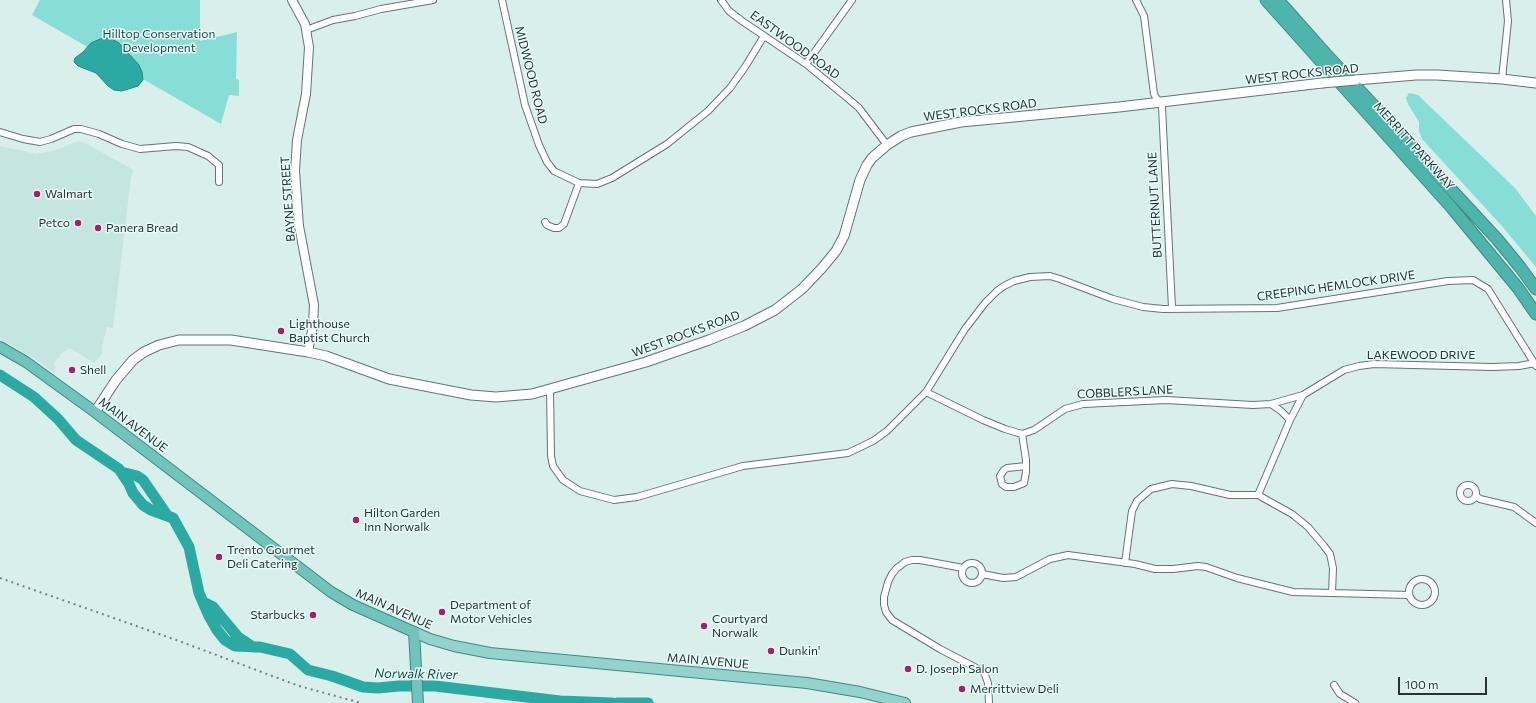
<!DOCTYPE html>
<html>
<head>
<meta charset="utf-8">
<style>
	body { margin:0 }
	#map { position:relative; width:1536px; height:703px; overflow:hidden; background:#d9efec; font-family:Commissioner,sans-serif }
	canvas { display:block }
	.scale { position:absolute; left:1398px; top:677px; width:89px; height:18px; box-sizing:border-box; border:2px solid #2b3332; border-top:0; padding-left:5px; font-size:12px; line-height:14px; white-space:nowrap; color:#2b3332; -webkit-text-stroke:3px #e6fcfa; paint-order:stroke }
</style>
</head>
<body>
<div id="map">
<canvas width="1536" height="703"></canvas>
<div class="scale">100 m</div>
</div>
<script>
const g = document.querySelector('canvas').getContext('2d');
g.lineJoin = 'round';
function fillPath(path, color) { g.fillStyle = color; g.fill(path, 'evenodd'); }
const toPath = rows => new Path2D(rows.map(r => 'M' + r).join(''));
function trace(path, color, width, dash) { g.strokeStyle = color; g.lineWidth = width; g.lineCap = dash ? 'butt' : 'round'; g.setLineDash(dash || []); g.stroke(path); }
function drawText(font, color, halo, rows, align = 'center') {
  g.font = font + ' Commissioner,sans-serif'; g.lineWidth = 3; g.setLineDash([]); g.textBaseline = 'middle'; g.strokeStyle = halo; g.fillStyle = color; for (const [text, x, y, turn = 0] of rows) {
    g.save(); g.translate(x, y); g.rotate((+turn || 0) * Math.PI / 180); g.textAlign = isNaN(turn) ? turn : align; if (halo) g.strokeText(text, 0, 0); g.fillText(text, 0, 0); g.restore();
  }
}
fillPath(toPath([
	[78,141,83,142,134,170,131,177,113,328,107,327,102,347,102,354,94,363,70,348,62,353,53,364,56,367,54,370,56,372,54,373,37,360,0,339,0,146,37,154,56,150]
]), '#c5e5e1');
fillPath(toPath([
	[40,0,200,0,200,41,237,32,236,79,239,80,239,96,229,95,221,124,32,15],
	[1409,93,1418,95,1515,188,1536,216,1536,267,1501,225,1422,139,1419,131,1419,122,1408,104,1406,98]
]), '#87ded6');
const water = toPath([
	[110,38,119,43,139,65,142,72,143,80,138,86,122,91,114,90,108,86,96,73,78,66,74,62,75,58,83,52,91,43,100,39,110,38]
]);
fillPath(water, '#2aaaa2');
trace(water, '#2a8680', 1);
trace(toPath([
	[0,375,34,397,58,419,76,440,119,469,129,484,133,493,143,505,151,510,173,518,189,547,199,593,209,616,217,630,225,640,235,646,260,647,290,654,308,670,332,676,363,687,378,688,399,686,435,686,560,701,612,703],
	[121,472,137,476,143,480,167,515],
	[203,602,213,607,238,637,253,647],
	[617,703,648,703]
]), '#2aaaa2', 11);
const minor = toPath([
	[502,0,525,105,539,145,547,162,554,171,579,183],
	[721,0,729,11,742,21,806,64,851,101,859,108,887,145],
	[1136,0,1144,16,1154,94,1162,107,1172,308],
	[306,30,333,20,355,16,381,9,433,0],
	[806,64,852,0],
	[1502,79,1508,21,1506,0],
	[0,132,23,139,40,142,51,139,74,129,81,129,99,134,122,144,140,149,176,146,188,147,208,156,219,165,219,182],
	[545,222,547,225,554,228,559,228,564,224,579,183,597,184,612,178,667,144,708,111,730,88,745,67,764,36],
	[550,389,551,456,553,466,563,480,580,491,614,500,637,497,743,466,848,453,873,441,887,431,926,392,965,329,985,303,997,291,1004,286,1014,281,1030,277,1050,276,1060,279,1113,299,1143,307,1163,309,1277,308,1448,281,1473,280,1488,289,1536,366],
	[926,392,983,420,1005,429,1022,434,1034,430,1065,409,1083,404,1166,400,1253,405,1271,404,1303,395],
	[1271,404,1281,411,1290,420],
	[1022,434,1026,460,1026,472,1024,483,1014,487,1006,487,1002,484,1000,476,1004,470,1007,468,1026,466],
	'1460 493a8 8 0 1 1 16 0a8 8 0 1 1-16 0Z',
	[1258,495,1290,420,1303,395,1344,370,1359,366,1374,364,1492,367,1519,366,1535,363],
	[1476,496,1480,499,1514,507,1536,523],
	'962 573a10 10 0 1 1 20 0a10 10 0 1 1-20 0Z',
	[1125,563,1132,511,1137,501,1151,489,1172,484,1191,486,1230,495,1258,495,1292,514,1308,527,1324,546,1330,554,1333,568,1332,593],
	[963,568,920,560,912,560,905,562,897,568,892,574,888,582,884,597,884,605,886,612,892,620,940,649,984,672,988,683,989,703],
	[982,574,1003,578,1016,577,1050,559,1068,555,1135,564,1155,569,1173,569,1198,566,1206,567,1237,578,1293,592,1409,595],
	'1409 592a13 13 0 1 1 26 0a13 13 0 1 1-26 0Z',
	[1334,685,1340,694,1355,703]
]);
const tertiary = toPath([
	[292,0,305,24,309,47,306,94,297,140,295,171,299,226,314,305,313,325,308,352]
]);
const secondary = toPath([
	[1356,80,1416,75,1437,75,1502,79,1536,83],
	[95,412,116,380,133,360,144,352,159,345,179,340,231,340,308,352,326,356,389,379,471,395,496,397,532,394,646,362,709,340,744,326,775,310,802,289,822,268,836,251,844,236,860,180,867,165,872,158,887,145,901,136,911,132,961,122,1119,107,1322,83]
]);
const primary = toPath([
	[414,632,430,639,454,646,490,653,807,683,860,692,905,703]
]);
const trunk = toPath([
	[0,347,26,362,95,412,331,592,353,605,414,632,418,703]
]);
const motorway = toPath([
	[1266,0,1452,208,1518,288,1536,314],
	[1278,0,1326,54,1497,239,1520,267,1536,289]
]);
trace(minor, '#627573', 8);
trace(tertiary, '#627573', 10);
trace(secondary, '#627573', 11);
trace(primary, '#418881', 12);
trace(trunk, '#418881', 12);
trace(motorway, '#418881', 13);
trace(minor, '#fff', 6);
trace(tertiary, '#fff', 8);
trace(secondary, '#fff', 9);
trace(primary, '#94d3cd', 10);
trace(trunk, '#70c4bc', 10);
trace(motorway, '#4db5ac', 11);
trace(toPath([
	[0,578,179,641,299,686,361,703]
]), '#748280', 2, [2, 4]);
const secondaryBridge = toPath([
	[1322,83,1356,80]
]);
trace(secondaryBridge, '#627573', 11, []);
trace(secondaryBridge, '#fff', 9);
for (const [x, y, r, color] of [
	[37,194,4,"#a61f69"],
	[78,223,4,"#a61f69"],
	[98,228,4,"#a61f69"],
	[281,331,4,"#a61f69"],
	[72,370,4,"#a61f69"],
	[356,520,4,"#a61f69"],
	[219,557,4,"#a61f69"],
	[442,612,4,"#a61f69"],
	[313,615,4,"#a61f69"],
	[704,626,4,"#a61f69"],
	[771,651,4,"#a61f69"],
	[908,669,4,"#a61f69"],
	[962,689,4,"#a61f69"]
]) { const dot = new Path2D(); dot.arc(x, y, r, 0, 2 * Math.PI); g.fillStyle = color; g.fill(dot); trace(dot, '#e6fcfa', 1.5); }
drawText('12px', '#164a46', '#e6fcfa', [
	["Hilltop Conservation",159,34],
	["Development",159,48]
]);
drawText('12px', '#2b3332', '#e6fcfa', [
	["EASTWOOD ROAD",795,45,36],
	["WEST ROCKS ROAD",1302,74,-6],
	["MIDWOOD ROAD",531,75,76],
	["WEST ROCKS ROAD",980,110,-7],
	["MERRITT PARKWAY",1414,146,48],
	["BAYNE STREET",288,199,-94],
	["BUTTERNUT LANE",1155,205,-93],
	["CREEPING HEMLOCK DRIVE",1336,286,-8],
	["WEST ROCKS ROAD",686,334,-20],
	["LAKEWOOD DRIVE",1421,355],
	["COBBLERS LANE",1125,392,-3],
	["MAIN AVENUE",133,425,37],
	["MAIN AVENUE",394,609,24],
	["MAIN AVENUE",708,661,5]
]);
drawText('12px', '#2b3332', '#e6fcfa', [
	["Walmart",45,194],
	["Petco",70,223,"right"],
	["Panera Bread",106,228],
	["Lighthouse",289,324],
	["Baptist Church",289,338],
	["Shell",80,370],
	["Hilton Garden",364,513],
	["Inn Norwalk",364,527],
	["Trento Gourmet",227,550],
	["Deli Catering",227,564],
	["Department of",450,605],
	["Motor Vehicles",450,619],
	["Starbucks",305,615,"right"],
	["Courtyard",712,619],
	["Norwalk",712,633],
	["Dunkin'",779,651],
	["D. Joseph Salon",916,669],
	["Merrittview Deli",970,689]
], 'left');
drawText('italic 13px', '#164a46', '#e6fcfa', [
	["Norwalk River",416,674,1]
]);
</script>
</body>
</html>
